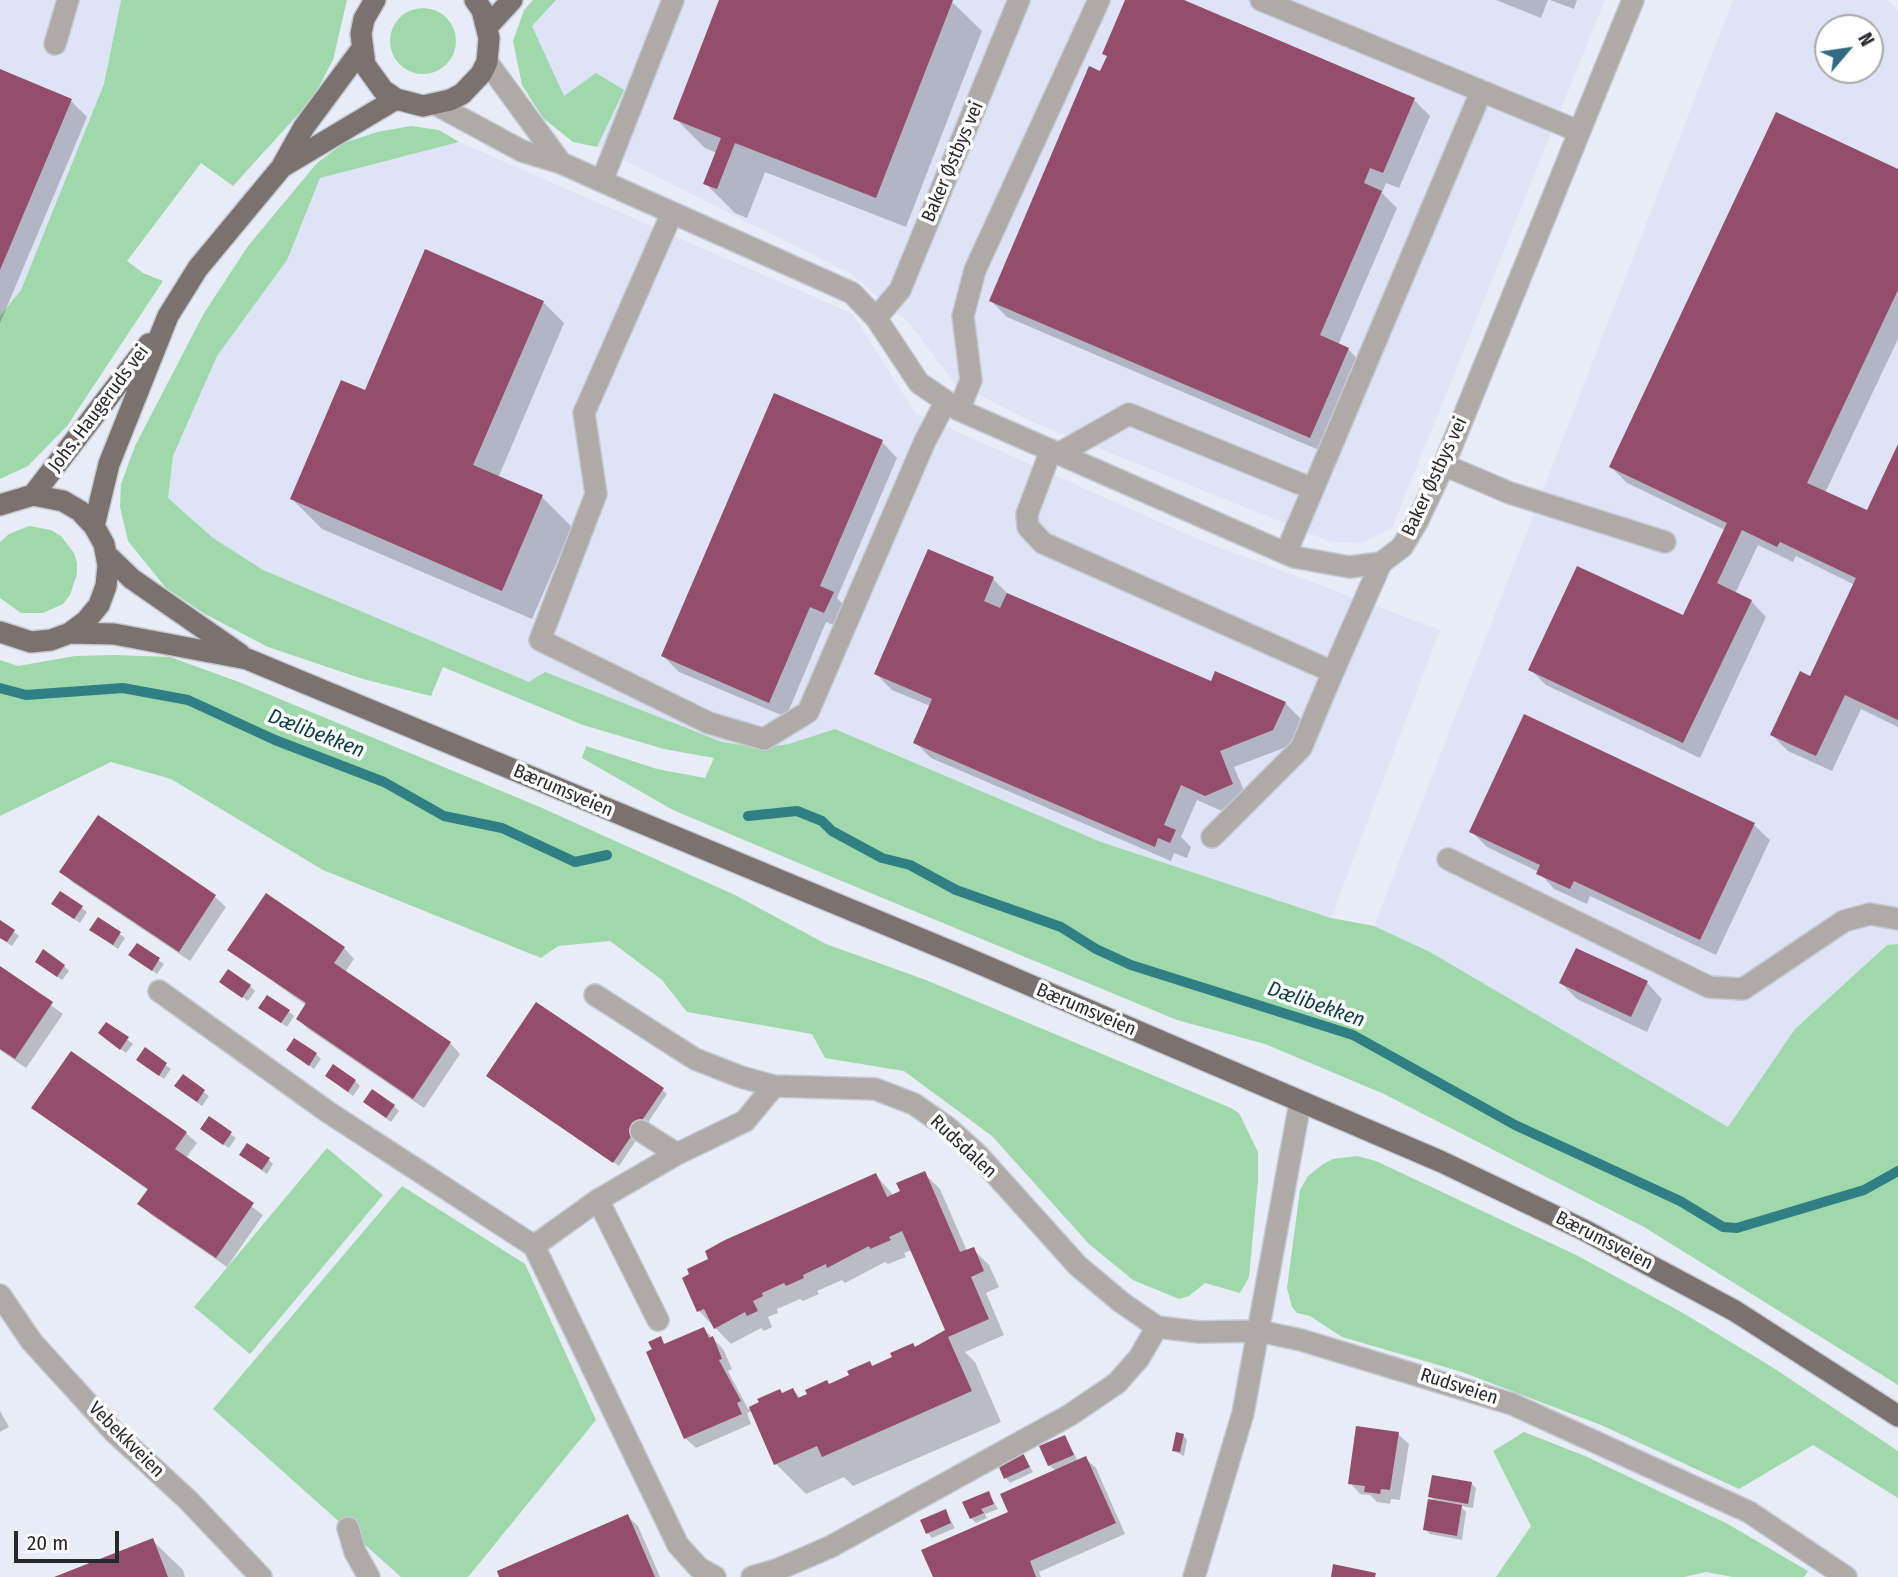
<!DOCTYPE html>
<html>
<head>
<meta charset="utf-8">
<style>
	body { margin:0 }
	#map { position:relative; width:1898px; height:1577px; overflow:hidden; background:#e8ecf7; font-family:"Fira Sans Condensed",sans-serif }
	canvas { display:block }
	.north { position:absolute; left:1814px; top:14px; width:70px; height:70px; box-sizing:border-box; background:#fff; border:2px solid #a9a9ab; border-radius:50%; rotate:61deg; font-size:19px; font-weight:700; line-height:28px; text-align:center; color:#28292d }
	.north::after { content:''; display:block; margin:auto; width:24px; height:32px; background:#316a83; clip-path:polygon(50% 0,100% 100%,50% 72%,0 100%) }
	.scale { position:absolute; left:14px; top:1531px; width:105px; height:32px; box-sizing:border-box; border:4px solid #28292d; border-top:0; padding-left:9px; font-size:21px; line-height:24px; white-space:nowrap; color:#28292d; -webkit-text-stroke:5px #fff; paint-order:stroke }
</style>
</head>
<body>
<div id="map">
<canvas width="1898" height="1577"></canvas>
<div class="north">N</div>
<div class="scale">20 m</div>
</div>
<script>
const g = document.querySelector('canvas').getContext('2d');
g.lineJoin = 'round';
function fillPath(path, color) { g.fillStyle = color; g.fill(path, 'evenodd'); }
const toPath = rows => new Path2D(rows.map(r => 'M' + r).join(''));
function trace(path, color, width, dash) { g.strokeStyle = color; g.lineWidth = width; g.lineCap = dash ? 'butt' : 'round'; g.setLineDash(dash || []); g.stroke(path); }
function drawText(font, color, halo, rows, align = 'center') {
  g.font = font + ' "Fira Sans Condensed",sans-serif'; g.lineWidth = 7; g.setLineDash([]); g.textBaseline = 'middle'; g.strokeStyle = halo; g.fillStyle = color; for (const [text, x, y, turn = 0] of rows) {
    g.save(); g.translate(x, y); g.rotate((+turn || 0) * Math.PI / 180); g.textAlign = isNaN(turn) ? turn : align; if (halo) g.strokeText(text, 0, 0); g.fillText(text, 0, 0); g.restore();
  }
}
fillPath(toPath([
	[0,0,121,0,104,84,21,290,0,316],
	[555,0,1605,0,1392,528,1362,543,1331,542,1033,422,954,382,908,322,851,274,597,147,564,97,532,26],
	[1733,0,1887,0,1898,10,1898,944,1887,945,1795,1029,1729,1128,1430,952,1374,926],
	[1828,28,1870,28,1870,70,1828,70],
	[459,142,853,314,915,413,1200,540,1440,630,1331,918,1101,842,836,729,789,744,761,748,722,742,529,682,263,570,213,538,168,498,173,456,217,356,287,260,320,178]
]), '#dee3f6');
fillPath(toPath([
	[121,0,347,0,333,60,312,99,233,186,201,163,127,261,143,273,163,281,67,426,28,466,0,479,0,316,21,290,104,84],
	[533,0,556,0,532,26,564,96,596,73,624,90,597,147,573,142,543,118,522,85,513,41,524,10],
	'390 41a33 33 0 1 1 66 0a33 33 0 1 1-66 0Z',
	[411,126,439,130,459,142,320,178,287,260,217,356,173,456,168,498,213,538,263,570,529,682,545,672,722,742,761,748,789,744,835,729,1101,842,1331,918,1374,926,1430,952,1728,1127,1795,1029,1887,945,1898,944,1898,1385,1644,1227,1384,1094,1265,1044,1177,1020,820,872,673,810,582,758,586,746,657,769,705,778,714,758,664,749,583,725,443,667,431,696,363,679,268,647,205,614,166,588,128,541,120,507,121,484,135,446,204,313,248,246,317,163,344,143,377,132],
	[29,526,51,530,61,536,74,553,77,563,77,574,70,595,63,604,43,613,21,613,0,598,0,542,9,534],
	[114,655,170,657,239,682,540,807,735,895,826,944,926,980,1231,1108,1239,1113,1258,1152,1258,1181,1249,1277,1240,1293,1205,1283,1189,1296,1179,1299,1133,1280,1089,1244,992,1136,904,1071,825,1058,812,1034,687,1012,662,980,610,941,558,946,541,958,323,870,171,779,111,762,0,816,0,660,18,666,75,656],
	[327,1148,383,1195,250,1354,194,1307],
	[1357,1156,1376,1161,1576,1255,1683,1313,1772,1367,1898,1451,1898,1498,1813,1445,1739,1489,1601,1425,1462,1372,1342,1337,1310,1316,1297,1313,1292,1307,1287,1288,1300,1190,1308,1176,1323,1164,1333,1159],
	[402,1186,525,1264,596,1420,468,1577,401,1577,213,1409],
	[1524,1432,1585,1456,1726,1523,1808,1571,1804,1577,1733,1577,1706,1572,1684,1577,1496,1577,1531,1526,1493,1451]
]), '#9fd8ab');
fillPath(toPath([
	[721,0,950,0,982,31,906,227,765,172,747,218,735,213,705,183,717,153,705,148,675,118],
	[1127,0,1180,0,1414,100,1430,116,1399,188,1386,183,1382,193,1397,208,1338,345,1348,349,1363,365,1326,453,1007,317,991,301,1101,73,1108,57,1104,53],
	[1496,0,1548,0,1541,18],
	[1550,0,1577,0,1574,9],
	[0,71,71,101,87,117,0,323],
	[1898,171,1898,339,1825,493,1874,516,1898,448,1898,727,1861,709,1832,771,1788,751,1772,735,1811,678,1855,585,1796,556,1793,562,1758,545,1735,594,1751,601,1766,617,1700,758,1546,685,1530,669,1683,618,1725,530,1627,483,1611,467],
	[543,302,564,323,498,478,542,497,572,527,532,619,322,529,292,499,365,393],
	[882,442,897,458,837,598,848,610,841,628,826,622,786,717,679,672,663,656],
	[993,579,1009,595,1212,683,1285,703,1301,719,1289,746,1234,767,1248,800,1222,811,1197,800,1181,837,1191,847,1187,858,1174,853,1171,861,931,758,915,742,930,706,892,690,876,674],
	[98,818,215,897,226,907,190,961,72,882,62,872],
	[1754,825,1770,840,1716,955,1590,896,1587,904,1554,889,1539,872,1487,847,1471,831],
	[82,908,87,912,80,923,58,909],
	[99,919,125,938,118,949,96,934],
	[0,922,19,936,12,946,0,938],
	[137,945,164,964,157,974,135,959],
	[344,948,354,959,345,972,450,1043,460,1054,424,1108,308,1029,298,1019,307,1006,229,950],
	[42,966,64,966,69,971,62,980],
	[0,968,63,1014,26,1068,0,1050],
	[1561,983,1647,983,1662,999,1647,1032,1577,999],
	[226,986,250,986,255,991,248,1001],
	[265,1012,289,1012,294,1016,287,1027],
	[107,1024,133,1044,126,1053,105,1038],
	[145,1050,171,1069,164,1079,138,1060],
	[288,1050,316,1054,321,1059,314,1069],
	[183,1076,209,1096,202,1106,181,1091],
	[327,1076,355,1081,360,1086,353,1096],
	[493,1080,663,1090,667,1094,619,1166],
	[365,1102,394,1106,399,1111,391,1122],
	[33,1107,186,1133,197,1143,186,1158,263,1215,227,1267,150,1214,140,1203,149,1191],
	[210,1119,236,1138,229,1148,207,1133],
	[246,1159,269,1160,273,1164,267,1174],
	[924,1173,940,1189,967,1251,973,1249,989,1265,999,1287,986,1293,1004,1335,965,1352,975,1362,1001,1422,853,1486,844,1477,806,1494,776,1464,752,1411,747,1413,751,1424,696,1448,685,1438,654,1350,660,1339,666,1345,704,1329,723,1349,732,1369,728,1371,748,1409,793,1390,801,1399,852,1375,869,1363,874,1367,947,1331,912,1250,904,1253,906,1257,888,1264,885,1262,845,1283,842,1280,817,1291,819,1294,803,1301,800,1299,777,1309,778,1313,768,1317,772,1327,764,1331,761,1328,731,1344,699,1311,876,1175,894,1196],
	[0,1411,9,1427,0,1432],
	[1398,1434,1409,1444,1400,1500,1391,1499,1390,1504,1377,1502,1370,1495,1360,1494,1350,1483],
	[1183,1435,1187,1440,1184,1456,1174,1451],
	[1065,1437,1078,1461,1085,1458,1096,1468,1125,1534,1039,1572,1041,1577,935,1577,1056,1471,1049,1465],
	[1023,1455,1033,1472,1010,1483,1006,1478],
	[1471,1483,1476,1488,1473,1508,1460,1506,1466,1512,1462,1540,1430,1534,1425,1529,1436,1502,1430,1496],
	[988,1493,998,1509,985,1514,987,1518,976,1523,971,1518],
	[945,1511,955,1528,932,1538,928,1533],
	[627,1516,638,1526,660,1577,501,1577],
	[153,1541,183,1570,185,1577,58,1577]
]), '#0003');
trace(toPath([
	[0,688,26,695,123,688,188,700,275,740,384,782,444,816,502,828,575,862,607,855],
	[748,816,797,811,822,821,832,831,882,858,910,865,956,890,1061,927,1096,949,1131,965,1353,1035,1515,1125,1680,1201,1723,1227,1737,1228,1864,1190,1898,1171]
]), '#307f85', 10);
fillPath(toPath([
	[719,0,953,0,876,198,735,143,717,189,703,184,721,138,673,119],
	[1125,0,1184,0,1415,98,1383,173,1370,168,1364,183,1382,191,1320,335,1349,348,1310,438,989,301,1089,66,1100,71,1107,56,1102,54],
	[0,69,72,99,0,270],
	[1776,112,1898,169,1898,290,1807,483,1867,510,1898,444,1898,720,1845,695,1816,756,1770,735,1800,671,1810,676,1856,578,1780,542,1777,547,1742,530,1717,583,1752,600,1683,743,1528,670,1577,566,1683,615,1727,523,1609,467],
	[425,249,544,301,473,465,543,495,502,591,290,499,341,380,365,390],
	[774,393,883,440,820,586,834,592,824,613,810,607,769,703,661,656],
	[928,549,994,577,984,601,1000,608,1007,593,1211,681,1215,671,1286,702,1273,730,1220,751,1233,784,1205,796,1181,785,1164,825,1176,830,1170,843,1158,838,1155,847,913,743,932,699,874,674],
	[1524,714,1755,823,1700,940,1574,881,1570,889,1536,874,1540,865,1469,832],
	[98,815,216,895,179,952,59,872],
	[60,891,83,906,74,919,51,904],
	[266,893,345,947,334,963,451,1042,413,1099,296,1019,306,1003,227,950],
	[98,917,121,932,113,945,89,930],
	[0,920,15,930,7,942,0,938],
	[137,943,160,958,152,971,128,955],
	[1576,948,1648,981,1631,1017,1559,983],
	[43,949,65,965,57,977,35,962],
	[0,966,53,1002,15,1059,0,1049],
	[228,969,251,985,242,998,219,982],
	[267,995,290,1010,281,1023,258,1008],
	[536,1002,664,1088,613,1163,486,1076],
	[106,1022,129,1037,120,1050,98,1033],
	[294,1038,317,1053,309,1066,286,1050],
	[145,1047,167,1063,159,1076,136,1060],
	[71,1051,187,1132,175,1149,254,1203,216,1258,137,1204,148,1189,31,1108],
	[333,1064,356,1080,348,1092,325,1076],
	[183,1074,205,1090,197,1102,174,1086],
	[372,1089,395,1105,386,1118,363,1102],
	[209,1116,232,1132,223,1145,200,1129],
	[247,1143,270,1158,262,1170,239,1155],
	[925,1171,960,1252,974,1247,984,1271,971,1277,989,1319,948,1337,972,1391,822,1457,817,1446,774,1465,749,1407,759,1402,757,1399,780,1389,782,1393,793,1388,798,1398,807,1394,805,1390,827,1380,829,1384,849,1375,847,1371,870,1361,872,1366,892,1357,890,1353,913,1343,915,1347,945,1330,902,1231,889,1237,891,1240,870,1249,869,1246,827,1268,826,1264,803,1275,804,1278,786,1286,784,1283,762,1293,763,1296,753,1301,758,1311,747,1316,745,1312,714,1329,704,1309,697,1312,682,1278,689,1274,687,1269,708,1259,705,1251,725,1240,876,1173,887,1197,900,1191,896,1183],
	[704,1327,709,1338,713,1336,722,1359,719,1360,741,1401,737,1403,742,1414,684,1439,646,1352,652,1349,648,1342,661,1336,664,1344],
	[1356,1426,1399,1432,1390,1490,1381,1489,1380,1494,1364,1492,1365,1486,1348,1484],
	[1176,1432,1184,1434,1180,1452,1172,1451],
	[1065,1435,1074,1455,1048,1466,1039,1446],
	[1023,1453,1030,1467,1004,1479,998,1465],
	[1086,1456,1116,1523,1030,1561,1036,1577,933,1577,921,1550,1008,1512,1000,1494],
	[1432,1475,1472,1482,1468,1504,1428,1497],
	[989,1491,994,1504,981,1509,984,1513,970,1519,962,1502],
	[1428,1499,1462,1505,1457,1536,1423,1530],
	[946,1509,951,1523,926,1534,920,1520],
	[628,1514,655,1577,499,1577,497,1571],
	[153,1538,168,1577,54,1577],
	[1333,1564,1376,1573,1375,1577,1331,1577]
]), '#944e6b');
const minor = toPath([
	[1261,0,1578,131],
	[55,44,68,0],
	[487,62,561,163],
	[437,105,522,151,561,163,852,293,876,318,919,383,959,410,1294,557,1349,567,1381,563,1402,547,1417,522,1444,465,1633,0],
	[602,181,673,0],
	[672,213,584,413,596,494,540,640,709,723,764,739,808,712,925,441,945,403],
	[876,318,900,290,1019,0],
	[959,410,971,380,963,316,975,270,1099,0],
	[1051,450,1027,514,1028,527,1043,543,1333,672,1301,748,1212,837],
	[1058,454,1129,414,1313,489],
	[1444,465,1510,493,1665,542],
	[1286,553,1481,92],
	[1333,672,1381,563],
	[1448,859,1709,987,1743,989,1844,921,1870,914,1898,919],
	[159,991,328,1112,534,1246,678,1545,699,1568,715,1577],
	[595,995,695,1059,741,1077,774,1086,875,1089,914,1104,947,1127,978,1155,1078,1266,1121,1302,1157,1327,1199,1332,1259,1331,1301,1340,1512,1404,1749,1512,1846,1577],
	[641,1131,677,1154],
	[598,1200,658,1320],
	[534,1246,598,1200,677,1154,745,1121,774,1086],
	[0,1295,32,1342,114,1432,188,1500,261,1577],
	[348,1528,355,1552,369,1577],
	[752,1577,779,1569,830,1547,1070,1415,1117,1383,1139,1358,1157,1327],
	[1194,1577,1243,1413,1300,1103]
]);
const major = toPath([
	[375,0,364,19,361,34,365,65,383,90,396,99,423,106,450,100,462,94,481,74,487,62,489,38,482,10,475,0],
	[488,26,512,0],
	[282,167,396,99],
	[33,495,149,344],
	[0,505,33,495,63,501,80,511,94,526,104,544,108,565,106,586,99,605,86,621,70,633,51,640,31,642,0,632],
	[94,526,109,464,168,316,198,268,281,168,304,127,361,50],
	[107,555,132,579,240,654],
	[70,633,114,634,247,659,969,959,1442,1162,1584,1230,1735,1311,1898,1416]
]);
trace(minor, '#c5c9d3', 24);
trace(major, '#c5c9d3', 24);
trace(minor, '#afa9a7', 21);
trace(major, '#7b716e', 21);
drawText('19px', '#28292d', '#fff', [
	["Baker Østbys vei",953,162,-67],
	["Johs. Haugeruds vei",99,409,-53],
	["Baker Østbys vei",1435,477,-65],
	["Bærumsveien",563,791,23],
	["Bærumsveien",1086,1010,23],
	["Rudsdalen",963,1147,43],
	["Bærumsveien",1604,1241,27],
	["Rudsveien",1459,1387,18],
	["Vebekkveien",126,1440,45]
]);
drawText('italic 21px', '#0c3f42', '#fff', [
	["Dælibekken",316,734,21],
	["Dælibekken",1316,1005,19]
]);
</script>
</body>
</html>
